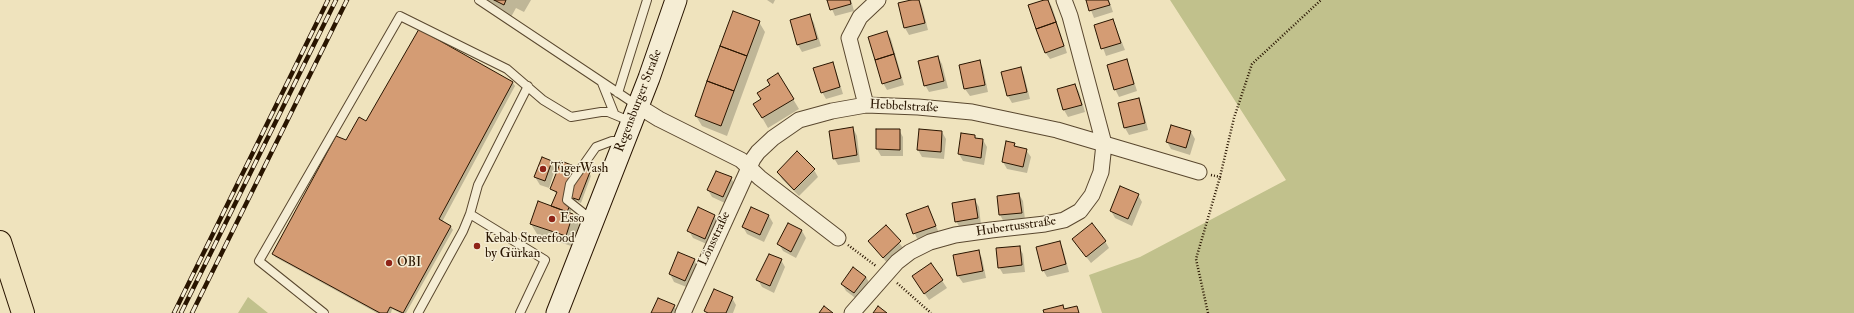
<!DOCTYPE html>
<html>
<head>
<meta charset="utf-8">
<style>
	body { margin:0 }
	canvas { display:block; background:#efe3bd }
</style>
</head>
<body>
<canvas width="1854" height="313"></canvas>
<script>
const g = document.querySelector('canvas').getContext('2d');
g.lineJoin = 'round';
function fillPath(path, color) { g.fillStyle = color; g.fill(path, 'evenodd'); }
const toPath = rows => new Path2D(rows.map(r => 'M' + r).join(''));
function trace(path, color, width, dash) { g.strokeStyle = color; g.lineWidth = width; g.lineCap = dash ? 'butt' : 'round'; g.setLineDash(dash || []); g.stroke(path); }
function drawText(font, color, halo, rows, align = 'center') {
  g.font = font + ' "IM FELL Double Pica",serif'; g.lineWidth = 3; g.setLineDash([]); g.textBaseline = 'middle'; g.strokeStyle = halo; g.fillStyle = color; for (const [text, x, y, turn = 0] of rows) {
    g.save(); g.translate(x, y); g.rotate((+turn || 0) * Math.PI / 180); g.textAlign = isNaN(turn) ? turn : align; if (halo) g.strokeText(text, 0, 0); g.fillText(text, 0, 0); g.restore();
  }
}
fillPath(toPath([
	[1170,0,1854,0,1854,313,1102,313,1089,275,1140,257,1286,180],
	[248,297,268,313,238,313]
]), '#c1c18c');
fillPath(toPath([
	[478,0,531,0,524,12,516,8,511,17],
	[767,0,775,0,773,4],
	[828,0,851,0,854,11,835,16],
	[915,0,919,0,922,6,928,30,909,35,905,28,899,4],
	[1048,0,1052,7,1067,53,1050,59,1045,52],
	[1087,0,1109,0,1113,12,1094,18],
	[810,16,814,23,821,46,802,52,798,45],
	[1113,20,1125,50,1106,56,1095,26],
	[759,22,765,32,727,136,702,126,696,116],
	[887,32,891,39,904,85,887,90,883,83],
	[938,57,942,64,948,88,929,92,925,85],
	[1126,60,1130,68,1137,91,1119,97,1115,89],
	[979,61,983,68,988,92,970,96,965,89,961,65],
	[832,64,836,71,843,94,826,99,822,92],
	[1020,68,1024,75,1030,99,1012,103,1008,96,1002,72],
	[513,83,515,86,442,222,451,227,453,230,406,313,400,313,392,309,391,313,377,313,275,257,274,254,347,142,366,122],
	[1075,85,1079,92,1085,112,1068,117,1064,110,1058,90],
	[793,99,799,109,768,128,760,114],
	[1138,99,1142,106,1148,130,1129,135,1125,128,1119,104],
	[853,128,857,136,860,162,838,165,834,158],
	[899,130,903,137,903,156,881,156,877,149],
	[942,132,946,139,944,159,922,157,918,150],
	[1191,132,1195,139,1190,155,1171,149,1167,142],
	[962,134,975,136,976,139,983,140,987,147,984,165,963,161,959,154],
	[1014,144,1016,148,1026,150,1031,157,1027,173,1007,169,1003,162],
	[797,153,814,170,818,177,799,196,782,179,778,172],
	[551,162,555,169,549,188,540,185,535,177],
	[589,173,591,176,581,203,575,200,570,213,573,215,579,225,571,246,537,234,531,224,554,208,557,194,551,189],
	[731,178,735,185,727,204,712,197,708,190],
	[1019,194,1023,201,1025,220,1004,222,1000,215,998,197],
	[1138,195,1142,202,1132,226,1115,218,1111,211],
	[975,200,979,207,981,225,960,228,956,221],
	[928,207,939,233,918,241,907,215],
	[751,208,769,216,773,223,764,242,747,234,743,227],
	[714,216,719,223,709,245,693,238,689,231],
	[789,224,802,231,806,238,796,258,783,251,779,244],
	[886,226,904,249,888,264,869,241],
	[1073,240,1105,241,1109,248,1091,263],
	[1059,242,1063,249,1069,272,1047,277,1043,270],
	[1019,247,1023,254,1025,272,1003,274,999,267],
	[978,251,982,258,986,278,963,283,958,276,955,256],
	[694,259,698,266,689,288,674,282,670,274],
	[781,260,785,267,774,293,762,287,758,280],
	[931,264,947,288,929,300,917,283],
	[866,277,870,284,858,300,846,291,842,284],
	[732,298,736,305,733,313,707,313,706,311],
	[674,306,678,313,653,313]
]), '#0003');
const building = toPath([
	[494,0,506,0,504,5,494,0],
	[827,0,850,0,851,4,830,10,827,0],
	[911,0,919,0,925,23,904,28,898,3,911,0],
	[1044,0,1048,0,1056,22,1036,29,1028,5,1044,0],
	[1086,0,1108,0,1110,5,1089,11,1086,0],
	[733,11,760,21,747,56,720,46,733,11],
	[810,14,817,39,797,45,790,20,810,14],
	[1113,19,1121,43,1101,49,1094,25,1113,19],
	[1056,22,1064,46,1045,53,1036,29,1056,22],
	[419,29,513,82,439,219,451,226,403,313,390,307,387,313,380,313,272,254,336,136,346,140,359,117,366,121,419,29],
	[887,31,894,54,875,60,868,37,887,31],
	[720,46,747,56,734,91,707,81,720,46],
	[894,54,901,78,882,84,875,60,894,54],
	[938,56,944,81,924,86,918,61,938,56],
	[1127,59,1134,84,1114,90,1107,65,1127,59],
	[980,60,985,85,964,89,959,65,980,60],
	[833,62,840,87,821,93,813,68,833,62],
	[1021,67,1027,92,1007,96,1001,72,1021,67],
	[778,73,794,99,762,118,753,104,761,99,757,93,770,85,767,80,778,73],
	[707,81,734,91,721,126,695,116,707,81],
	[1075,84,1082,105,1063,110,1057,89,1075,84],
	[1139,98,1145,123,1124,128,1118,103,1139,98],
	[1171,125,1191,131,1186,148,1166,142,1171,125],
	[853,127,857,155,833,159,829,131,853,127],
	[876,129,900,129,900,150,876,149,876,129],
	[919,129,942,131,941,152,917,150,919,129],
	[961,133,975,135,975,138,983,139,981,158,958,154,961,133],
	[1006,141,1015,143,1014,146,1027,149,1023,167,1002,162,1006,141],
	[797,151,815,169,794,190,777,172,797,151],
	[542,157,552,161,545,181,534,177,542,157],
	[561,161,590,172,579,200,573,198,567,212,551,206,557,192,550,189,561,161],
	[716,171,732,177,723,197,707,190,716,171],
	[1120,186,1139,194,1128,219,1110,211,1120,186],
	[1019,193,1022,213,999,215,997,196,1019,193],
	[975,199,978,218,955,222,952,203,975,199],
	[538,201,573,214,566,236,530,224,538,201],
	[928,206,936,226,913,234,906,214,928,206],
	[698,207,715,215,705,239,687,231,698,207],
	[751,207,769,215,760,235,742,227,751,207],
	[788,223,802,230,791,252,777,244,788,223],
	[1092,223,1106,241,1086,257,1072,239,1092,223],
	[886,225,901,241,883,258,868,241,886,225],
	[1060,241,1066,264,1042,271,1036,247,1060,241],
	[1020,246,1022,265,998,268,996,248,1020,246],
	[979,250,983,271,957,276,953,255,979,250],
	[678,252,695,259,685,281,669,274,678,252],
	[769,254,782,259,770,286,756,280,769,254],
	[931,263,943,280,924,294,912,276,931,263],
	[853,267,866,277,854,293,841,284,853,267],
	[714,289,733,297,726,313,708,313,704,311,714,289],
	[658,298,675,305,671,313,651,313,658,298],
	[1063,305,1064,309,1077,306,1079,313,1044,313,1043,310,1063,305],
	[824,306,833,313,819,313,824,306],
	[878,306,887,313,873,313,878,306]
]);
fillPath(building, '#d49c74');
trace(building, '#291500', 1);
const lane = toPath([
	[479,0,638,106],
	[602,83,614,113],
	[618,93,647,0],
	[470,214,478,185,528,86],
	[592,220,567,200,570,184,596,147,612,141,622,141],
	[324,313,259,261,400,16,507,69,543,100,571,117,601,112,608,112,632,122],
	[418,313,463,231,470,214,545,260,520,313]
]);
const street = toPath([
	[866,105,849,38,860,17,878,0],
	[638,106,659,119,741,160,760,178,838,238],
	[683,313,753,159,758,152,773,138,799,120,832,111,866,105,918,107,972,112,1057,130,1199,172],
	[852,313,897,262,910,252,930,242,955,235,991,230,1045,224,1064,220,1080,211,1092,195,1101,172,1104,144,1070,16,1064,0]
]);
const secondary = toPath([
	[557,313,649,78,676,0]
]);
const highway = toPath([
	[0,242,23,313]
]);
trace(lane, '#5a482f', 10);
trace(street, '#5a482f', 17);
trace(secondary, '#291500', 23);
trace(highway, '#291500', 24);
trace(toPath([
	[1211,175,1220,177,1234,118,1252,64,1321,0],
	[848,245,876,266],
	[897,283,931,313],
	[1208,313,1196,259,1220,177]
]), '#291500', 2.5, [1, 2]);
trace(lane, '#f5edd4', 8);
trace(street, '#f5edd4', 15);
trace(secondary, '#f5edd4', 21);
trace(highway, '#efe3bd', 22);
const rail = toPath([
	[174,313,328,0],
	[181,313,336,0],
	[192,313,347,0]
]);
trace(rail, '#291500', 4.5);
trace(rail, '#f5edd4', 3, [9]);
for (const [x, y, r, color] of [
	[543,169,4,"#8f2418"],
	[552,219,4,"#8f2418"],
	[477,246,4,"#8f2418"],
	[389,263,4,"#8f2418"]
]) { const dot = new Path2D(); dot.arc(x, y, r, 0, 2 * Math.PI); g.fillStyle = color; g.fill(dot); trace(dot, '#f5edd4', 1.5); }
drawText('13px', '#291500', '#f5edd4', [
	["Regensburger Straße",639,101,-69],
	["Hebbelstraße",904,107,3],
	["Hubertusstraße",1016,227,-8],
	["Lönsstraße",715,239,-65]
]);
drawText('13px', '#291500', '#f5edd4', [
	["TigerWash",551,169],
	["Esso",560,219],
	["Kebab Streetfood",485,239],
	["by Gürkan",485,254],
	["OBI",397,263]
], 'left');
</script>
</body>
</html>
